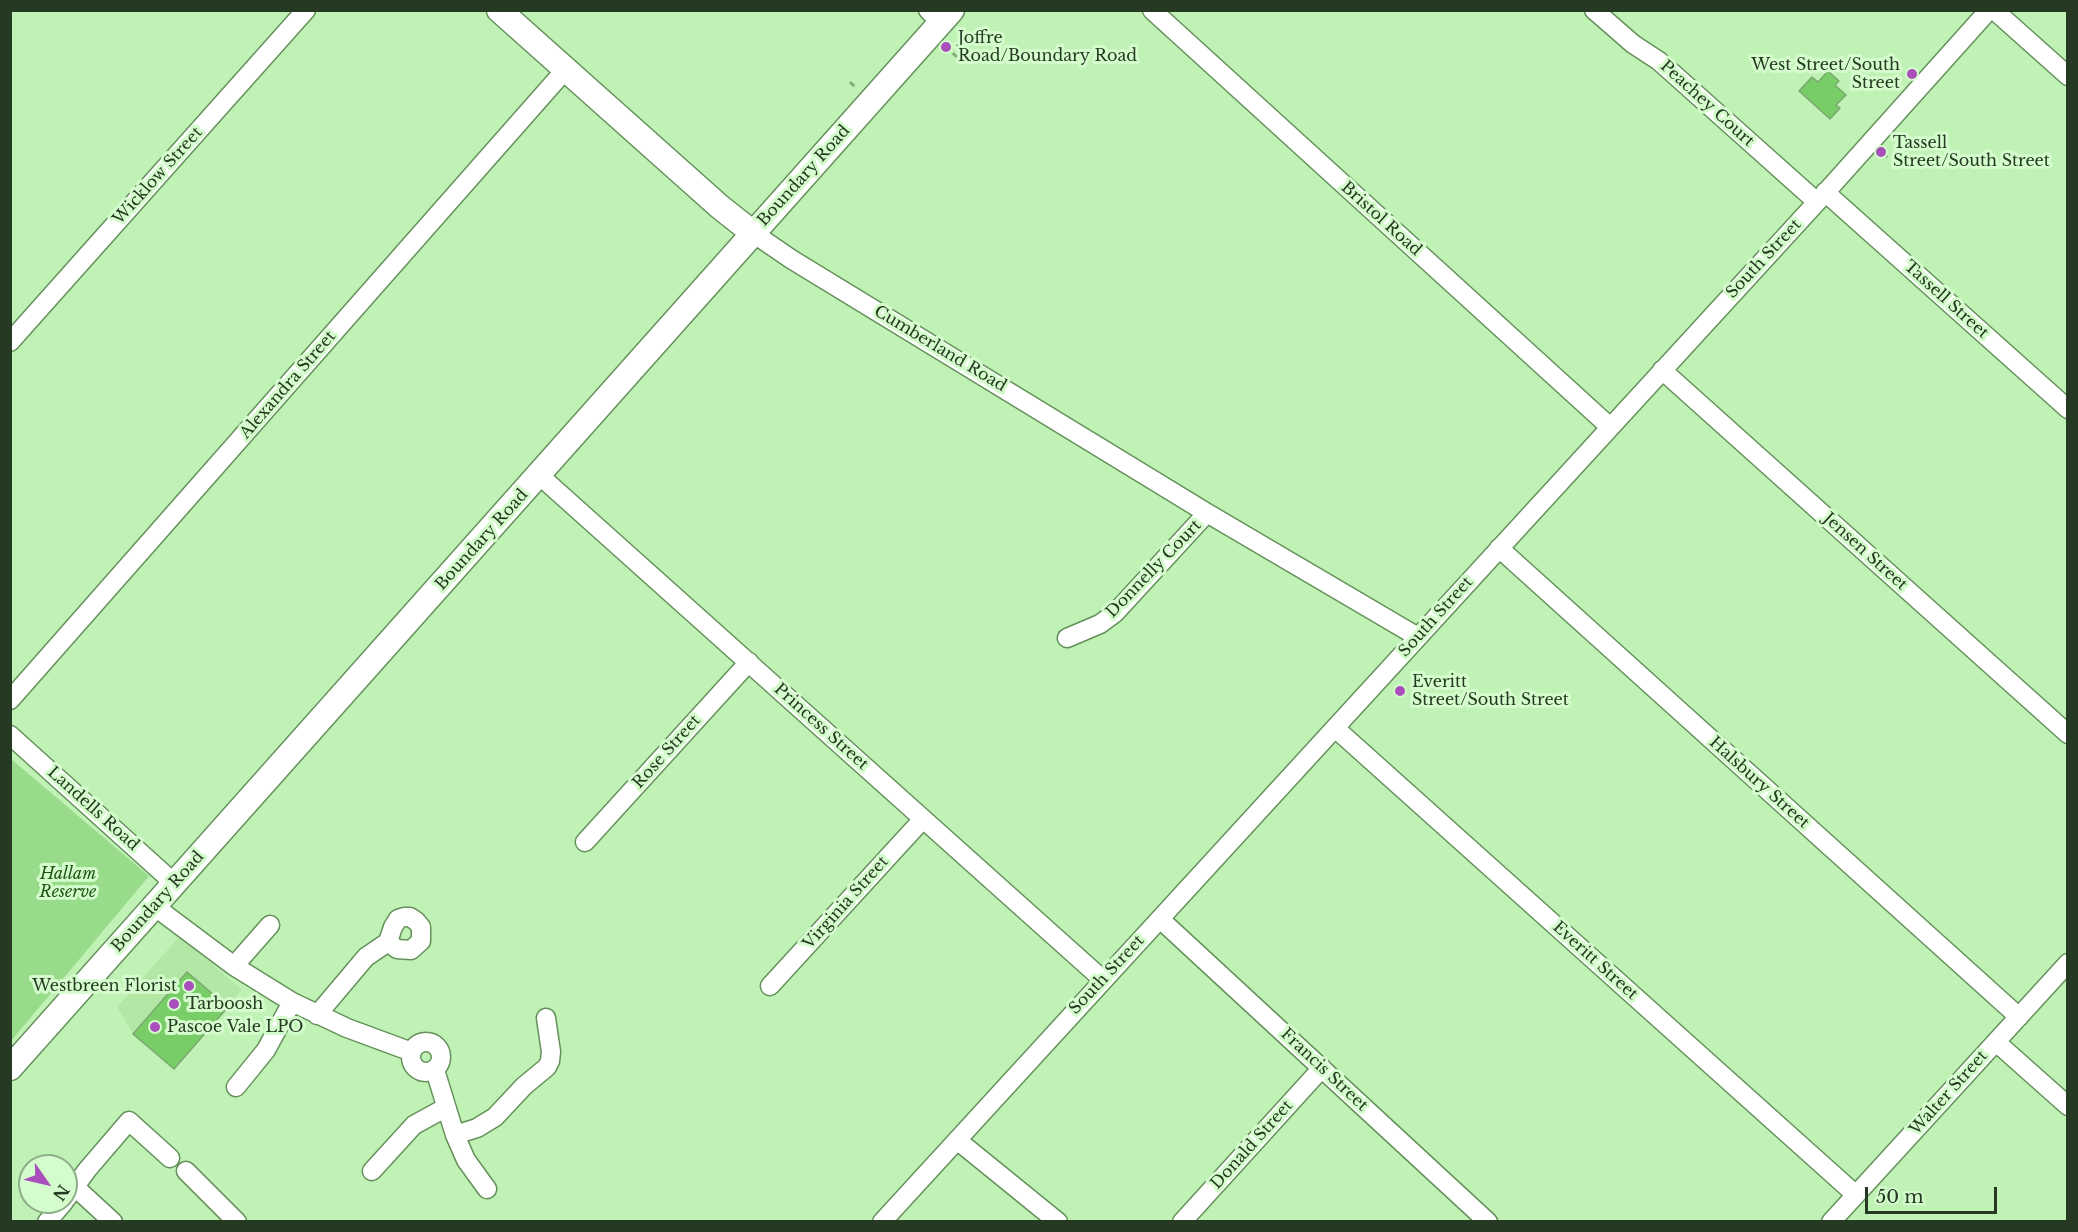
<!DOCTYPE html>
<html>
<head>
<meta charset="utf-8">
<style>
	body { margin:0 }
	#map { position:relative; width:2078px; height:1232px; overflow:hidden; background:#c0f2b6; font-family:"Libre Baskerville",serif }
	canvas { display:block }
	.frame { position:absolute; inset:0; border:12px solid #263922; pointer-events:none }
	.north { position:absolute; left:18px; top:1154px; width:60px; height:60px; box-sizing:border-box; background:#d4fccc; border:2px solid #8eae88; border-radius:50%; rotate:124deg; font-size:16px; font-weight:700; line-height:24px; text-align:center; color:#263922 }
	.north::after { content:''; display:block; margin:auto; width:21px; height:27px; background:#a84fbb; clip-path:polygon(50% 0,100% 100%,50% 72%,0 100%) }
	.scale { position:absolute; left:1865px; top:1187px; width:132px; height:27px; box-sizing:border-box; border:3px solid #263922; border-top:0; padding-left:8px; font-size:18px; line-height:21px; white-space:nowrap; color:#263922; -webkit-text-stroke:4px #d4fccc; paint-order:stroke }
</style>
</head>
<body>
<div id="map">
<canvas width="2078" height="1232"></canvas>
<div class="frame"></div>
<div class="north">N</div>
<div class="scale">50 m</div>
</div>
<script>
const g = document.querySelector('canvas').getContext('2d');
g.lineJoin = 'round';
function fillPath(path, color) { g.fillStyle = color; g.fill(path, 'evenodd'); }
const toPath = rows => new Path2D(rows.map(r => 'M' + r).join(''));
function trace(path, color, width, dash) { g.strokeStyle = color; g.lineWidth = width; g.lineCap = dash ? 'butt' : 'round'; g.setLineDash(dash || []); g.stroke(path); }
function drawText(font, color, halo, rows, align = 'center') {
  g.font = font + ' "Libre Baskerville",serif'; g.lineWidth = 6; g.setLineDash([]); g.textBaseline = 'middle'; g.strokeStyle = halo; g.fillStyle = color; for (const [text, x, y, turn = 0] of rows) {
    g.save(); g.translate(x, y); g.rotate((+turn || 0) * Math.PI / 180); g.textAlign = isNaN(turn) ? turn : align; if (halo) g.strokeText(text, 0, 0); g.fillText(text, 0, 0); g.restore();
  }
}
fillPath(toPath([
	[180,936,242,990,174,1069,133,1034,117,1007]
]), '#b2e7a6');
fillPath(toPath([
	[11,759,149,876,11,1041]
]), '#98db8a');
const building = toPath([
	[1828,71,1839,81,1835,85,1846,95,1836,105,1840,108,1830,119,1799,91,1812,77,1818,82,1828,71],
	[187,972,228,1007,174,1069,133,1034,187,972]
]);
fillPath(building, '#78cd66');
trace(building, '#7aa870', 1.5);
const minor = toPath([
	[928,10,941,23],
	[1152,10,1610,427],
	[1594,10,1633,44,1659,61,1817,202],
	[1994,10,2068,76],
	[1825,192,2068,409],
	[753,233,791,259,1207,513,1418,637],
	[10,342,306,10],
	[1662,370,2068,734],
	[539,475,1102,979],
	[1499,548,2019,1017],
	[1067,638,1100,624,1115,613,1207,513],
	[10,700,566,69],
	[1335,728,1856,1195],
	[10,735,175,884],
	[585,842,749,662],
	[154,906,234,966,292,1002,347,1028,412,1052],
	[1160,919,1488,1222],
	[234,966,270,925],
	[770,986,923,819],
	[317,1015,366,957,388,942,393,927,398,919,404,917,410,917,416,921,421,927,421,941,411,950,397,949,388,942],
	'411 1057a15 15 0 1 1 30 0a15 15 0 1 1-30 0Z',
	[1996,1042,2068,1106],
	[435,1070,455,1135,466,1160,487,1189],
	[236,1087,266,1050,292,1002],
	[455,1135,477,1128,495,1117,524,1086,547,1067,550,1061,551,1052,546,1018],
	[957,1140,1058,1222],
	[186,1171,237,1222],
	[372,1171,414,1125,445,1108],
	[75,1187,113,1222],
	[66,1199,87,1170,129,1121,170,1158],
	[47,1222,64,1202],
	[882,1222,1817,202,1989,10],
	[1182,1222,1322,1068],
	[1831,1222,2068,963]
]);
const major = toPath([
	[499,10,720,207,753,233],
	[10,1068,952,10]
]);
trace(minor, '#64915a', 21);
trace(major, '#64915a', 27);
trace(toPath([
	[946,47,957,57],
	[850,82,856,88],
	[1883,153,1889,159]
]), '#86ac7e', 3, [6, 3]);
trace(minor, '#fff', 18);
trace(major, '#fff', 24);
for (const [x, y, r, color] of [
	[946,47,6,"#a84fbb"],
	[1912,74,6,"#a84fbb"],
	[1881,152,6,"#a84fbb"],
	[1400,691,6,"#a84fbb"],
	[189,986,6,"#a84fbb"],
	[174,1004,6,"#a84fbb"],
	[155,1027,6,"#a84fbb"]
]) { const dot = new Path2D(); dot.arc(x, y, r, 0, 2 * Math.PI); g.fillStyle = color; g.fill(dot); trace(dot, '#d4fccc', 2); }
drawText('16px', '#263922', '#d4fccc', [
	["Joffre",958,38],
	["Road/Boundary Road",958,56],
	["West Street/South",1900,65,"right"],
	["Street",1900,83,"right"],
	["Tassell",1893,143],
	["Street/South Street",1893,161],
	["Everitt",1412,682],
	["Street/South Street",1412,700],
	["Westbreen Florist",177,986,"right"],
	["Tarboosh",186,1004],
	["Pascoe Vale LPO",167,1027]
], 'left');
drawText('16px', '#263922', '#d4fccc', [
	["Peachey Court",1707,104,42],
	["Wicklow Street",158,176,-48],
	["Boundary Road",804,176,-48],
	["Bristol Road",1381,219,42],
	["South Street",1764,259,-47],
	["Tassell Street",1946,300,42],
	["Cumberland Road",940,349,31],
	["Alexandra Street",288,385,-49],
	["Boundary Road",482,540,-48],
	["Jensen Street",1865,552,42],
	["Donnelly Court",1154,569,-46],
	["South Street",1436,617,-48],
	["Princess Street",821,727,42],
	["Rose Street",667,752,-48],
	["Halsbury Street",1759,783,42],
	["Landells Road",93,809,42],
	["Boundary Road",158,902,-48],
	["Virginia Street",846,903,-48],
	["Everitt Street",1595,961,42],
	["South Street",1107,975,-47],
	["Francis Street",1324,1070,43],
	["Walter Street",1949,1093,-48],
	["Donald Street",1252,1145,-48]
]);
drawText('italic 16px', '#1d540f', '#d4fccc', [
	["Hallam",68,874],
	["Reserve",68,892]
]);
</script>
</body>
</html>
